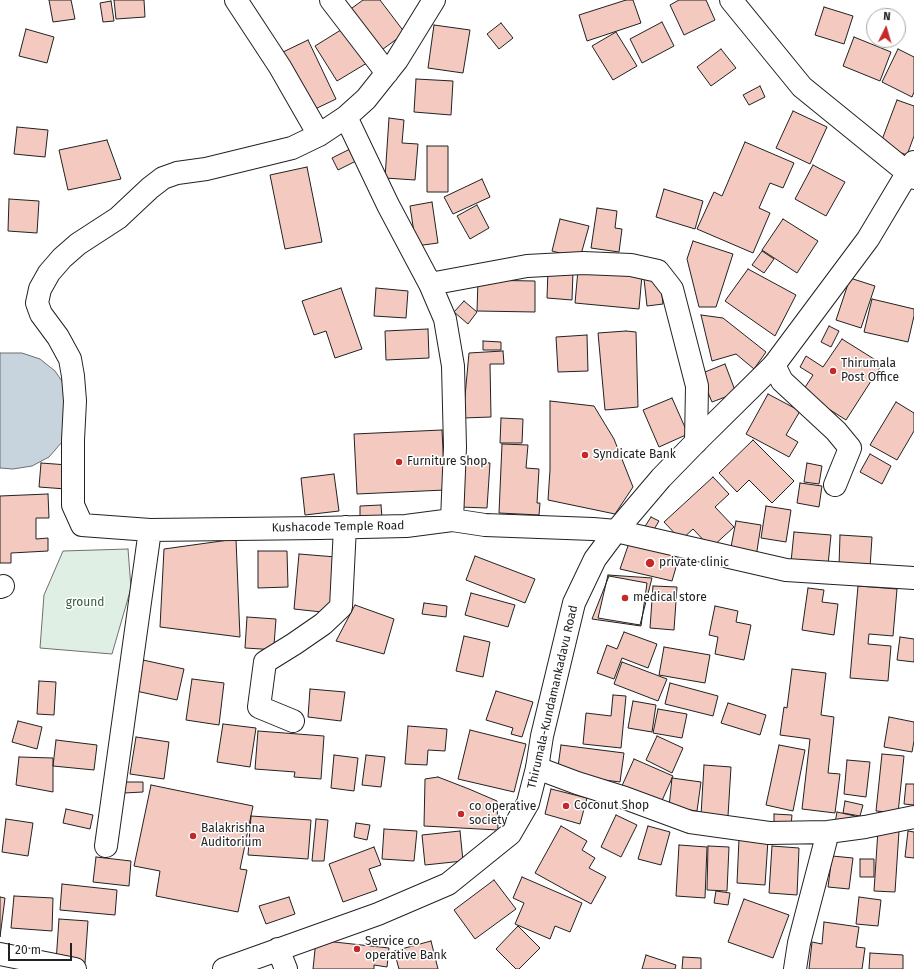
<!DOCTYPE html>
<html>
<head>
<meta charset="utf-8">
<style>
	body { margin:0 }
	#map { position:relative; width:914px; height:969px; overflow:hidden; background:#fff; font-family:"Fira Sans",sans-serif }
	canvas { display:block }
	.north { position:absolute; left:866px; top:8px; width:40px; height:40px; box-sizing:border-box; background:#fff; border:1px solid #a7a7a7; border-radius:50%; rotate:5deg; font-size:11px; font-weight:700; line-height:16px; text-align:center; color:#222 }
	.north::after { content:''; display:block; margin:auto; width:14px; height:18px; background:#c62828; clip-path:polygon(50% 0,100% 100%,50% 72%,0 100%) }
	.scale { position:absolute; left:8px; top:943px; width:64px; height:18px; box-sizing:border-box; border:2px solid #222; border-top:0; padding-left:5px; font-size:12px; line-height:14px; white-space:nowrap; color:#222; -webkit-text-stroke:3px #fff; paint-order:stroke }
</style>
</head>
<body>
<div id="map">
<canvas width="914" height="969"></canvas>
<div class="north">N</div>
<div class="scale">20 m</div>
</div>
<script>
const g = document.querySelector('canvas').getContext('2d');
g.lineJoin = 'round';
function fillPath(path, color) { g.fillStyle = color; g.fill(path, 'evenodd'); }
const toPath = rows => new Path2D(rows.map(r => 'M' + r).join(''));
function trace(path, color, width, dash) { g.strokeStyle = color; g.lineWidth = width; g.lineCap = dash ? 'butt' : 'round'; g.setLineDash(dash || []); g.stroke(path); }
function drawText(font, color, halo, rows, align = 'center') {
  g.font = font + ' "Fira Sans",sans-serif'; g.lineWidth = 3; g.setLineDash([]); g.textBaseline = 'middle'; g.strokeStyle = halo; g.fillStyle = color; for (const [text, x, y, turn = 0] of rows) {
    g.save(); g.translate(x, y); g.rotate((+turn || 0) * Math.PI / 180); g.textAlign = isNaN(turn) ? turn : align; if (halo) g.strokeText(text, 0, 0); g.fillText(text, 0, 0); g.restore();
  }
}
const green = toPath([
	[128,549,131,588,112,654,40,648,44,595,63,551,128,549]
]);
fillPath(green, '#e0efe3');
trace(green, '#6f6f6f', 1);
const water = toPath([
	[0,353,22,353,40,359,55,371,66,387,69,425,62,442,49,457,32,466,13,469,0,468,0,353]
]);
fillPath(water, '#c7d3dd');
trace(water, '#6f6f6f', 1);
const building = toPath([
	[49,0,71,0,75,19,53,22,49,0],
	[114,0,144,0,145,17,116,19,114,0],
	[363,0,380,0,405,33,379,52,348,11,363,0],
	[626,0,633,0,641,23,587,41,579,15,626,0],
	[679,0,706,0,715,20,684,35,670,5,679,0],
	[111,1,114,21,103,22,100,3,111,1],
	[824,7,853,16,844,44,815,35,824,7],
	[662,22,674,46,642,63,630,39,662,22],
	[501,23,513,38,499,49,487,34,501,23],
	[434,25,470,30,463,73,428,68,434,25],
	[344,28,367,63,337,81,315,46,344,28],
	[26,29,54,37,47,63,19,56,26,29],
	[616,32,637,66,613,80,592,46,616,32],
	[854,37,891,52,880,81,843,66,854,37],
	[308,40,336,99,311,111,283,52,308,40],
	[721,49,736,68,711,86,697,67,721,49],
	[898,49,914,57,914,92,912,97,882,82,898,49],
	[416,79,453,81,451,115,414,112,416,79],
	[760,86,765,97,749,105,743,95,760,86],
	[897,100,914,106,914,136,907,155,880,145,897,100],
	[793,111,827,127,810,164,776,148,793,111],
	[389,118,404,120,402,143,418,144,415,180,385,178,389,118],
	[17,127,48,130,45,157,14,154,17,127],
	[107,140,121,179,68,190,59,150,107,140],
	[745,142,794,163,783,188,770,183,759,208,770,213,753,253,697,229,714,192,722,196,745,142],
	[427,146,448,146,448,192,427,192,427,146],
	[352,148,358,160,338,170,332,158,352,148],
	[813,165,845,182,826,216,795,199,813,165],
	[307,167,322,242,285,249,270,175,307,167],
	[482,179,490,197,453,214,444,197,482,179],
	[664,189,703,201,695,229,656,217,664,189],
	[9,199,39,201,37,233,8,231,9,199],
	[432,202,438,243,416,246,410,206,432,202],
	[477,205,489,228,470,239,457,216,477,205],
	[597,208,617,211,615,228,622,229,619,252,591,248,597,208],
	[560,219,589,226,580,258,552,251,560,219],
	[783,219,818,241,797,273,762,250,783,219],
	[693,241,733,254,716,307,699,307,687,259,693,241],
	[762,251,774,259,764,273,752,265,762,251],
	[748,269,796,295,775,336,725,301,748,269],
	[548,270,573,271,572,300,547,298,548,270],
	[578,270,642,275,639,309,575,303,578,270],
	[660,278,663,304,647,306,644,279,660,278],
	[850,278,875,286,861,328,836,320,850,278],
	[478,280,535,281,535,312,477,311,478,280],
	[341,288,362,349,335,358,326,331,314,335,302,301,341,288],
	[376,288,408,291,406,318,374,316,376,288],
	[872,299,914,309,914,316,908,342,864,332,872,299],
	[464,301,477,312,468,324,454,312,464,301],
	[701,315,723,318,766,352,754,369,736,354,712,361,701,315],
	[829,326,839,331,831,347,821,342,829,326],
	[428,329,429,358,386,360,385,331,428,329],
	[626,331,636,332,638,407,605,410,598,333,626,331],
	[587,335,588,371,558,372,556,337,587,335],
	[842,339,882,364,846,420,802,392,813,375,800,367,806,356,823,367,842,339],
	[483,341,501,342,501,350,483,350,483,341],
	[503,351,504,364,490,364,491,417,463,418,469,353,503,351],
	[725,364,736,393,712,402,700,374,725,364],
	[768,394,800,411,786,435,798,442,789,457,746,434,768,394],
	[672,398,688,434,659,447,643,410,672,398],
	[550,401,594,406,614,439,633,487,615,514,548,500,550,470,550,401],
	[896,402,914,413,914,431,897,460,870,445,896,402],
	[501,418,523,419,522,443,500,443,501,418],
	[442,430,445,490,357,494,354,434,442,430],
	[753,440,794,481,772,503,749,480,737,492,719,473,753,440],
	[502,444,528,445,526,468,539,469,537,503,540,503,539,515,499,513,502,444],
	[870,454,891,466,882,484,860,472,870,454],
	[463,461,490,463,487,508,460,507,463,461],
	[41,463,68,465,66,489,39,487,41,463],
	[807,463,822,466,819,484,804,482,807,463],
	[334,474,339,511,305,515,301,478,334,474],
	[713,477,729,494,715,507,734,527,711,548,693,529,681,540,664,522,713,477],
	[800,483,822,486,819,507,797,503,800,483],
	[48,494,49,518,36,518,36,539,48,538,48,551,11,553,11,563,0,563,0,496,48,494],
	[381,505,382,518,360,519,360,506,381,505],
	[766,506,791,510,786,542,761,538,766,506],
	[651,517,659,521,650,536,642,531,651,517],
	[736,521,761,525,756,557,730,552,736,521],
	[794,532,831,535,828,565,791,562,794,532],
	[840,535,872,537,870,568,839,566,840,535],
	[236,539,240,637,160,627,164,549,236,539],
	[629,543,679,557,672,581,620,569,629,543],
	[258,551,287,551,288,587,258,588,258,551],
	[299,554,336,557,331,613,294,609,299,554],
	[475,556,535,579,525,603,466,580,475,556],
	[608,575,652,578,640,625,598,618,608,575],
	[609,576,647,583,641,626,592,619,609,576],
	[653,586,677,587,674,630,650,628,653,586],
	[858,586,897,589,893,636,869,634,868,644,891,646,888,681,850,678,858,586],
	[808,588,824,590,822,602,838,604,834,635,802,630,808,588],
	[471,593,515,605,508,627,465,615,471,593],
	[424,603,447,606,446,617,422,614,424,603],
	[355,605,394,619,384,654,336,641,355,605],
	[715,606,738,611,736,622,751,625,744,660,715,654,718,637,709,635,715,606],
	[247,617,276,619,274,645,278,650,245,648,247,617],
	[624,632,657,644,648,668,622,658,614,679,597,673,607,645,617,649,624,632],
	[464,636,490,642,483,677,456,671,464,636],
	[900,637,914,639,914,662,897,660,900,637],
	[664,647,710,655,705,683,659,675,664,647],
	[143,660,184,669,177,700,136,691,143,660],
	[622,662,667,679,658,701,614,684,622,662],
	[792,669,826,673,821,715,834,717,828,773,840,774,835,813,802,809,810,739,780,735,784,707,787,708,792,669],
	[192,679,224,683,219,725,186,720,192,679],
	[39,681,56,682,54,715,37,714,39,681],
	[670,683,718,696,713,716,665,704,670,683],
	[310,689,345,692,341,721,308,717,310,689],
	[496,691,533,702,522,737,511,734,513,728,486,720,496,691],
	[613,695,626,696,621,748,583,744,586,713,611,716,613,695],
	[633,701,656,705,652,732,628,728,633,701],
	[728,703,766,715,760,735,721,723,728,703],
	[658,709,687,714,682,738,653,733,658,709],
	[889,717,914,722,914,741,912,752,884,747,889,717],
	[18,721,42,727,37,749,12,742,18,721],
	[223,724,256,728,250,767,217,762,223,724],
	[408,726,447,729,445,751,428,750,427,765,405,764,408,726],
	[470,730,526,744,514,792,458,779,470,730],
	[258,731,324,736,321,779,294,777,295,772,255,769,258,731],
	[657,736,683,748,672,773,646,760,657,736],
	[136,737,169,742,164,779,130,774,136,737],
	[56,740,97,745,94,770,53,766,56,740],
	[561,745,624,753,620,782,557,774,561,745],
	[779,745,805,750,793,811,766,805,779,745],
	[882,754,904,756,898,813,876,811,882,754],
	[334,755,358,758,354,791,331,788,334,755],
	[366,755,385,757,381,787,362,785,366,755],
	[19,757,53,758,53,792,16,785,19,757],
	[634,759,673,776,660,805,621,788,634,759],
	[847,760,870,762,866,797,844,794,847,760],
	[704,765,731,767,728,816,701,815,704,765],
	[438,777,469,789,497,801,498,830,424,826,425,779,438,777],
	[672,778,701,782,697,811,669,807,672,778],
	[123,782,143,782,143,792,124,793,123,782],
	[906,784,914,784,914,805,904,804,906,784],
	[151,785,253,806,240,869,247,870,238,912,156,896,160,871,134,866,151,785],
	[551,789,587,798,580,824,545,814,551,789],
	[845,801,863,805,860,816,843,813,845,801],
	[66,809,93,815,90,829,63,823,66,809],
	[837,812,855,816,852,826,835,823,837,812],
	[774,814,792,815,791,826,774,825,774,814],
	[616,815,637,825,621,857,601,847,616,815],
	[251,816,311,820,308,859,248,855,251,816],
	[6,819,33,823,28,856,2,852,6,819],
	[316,819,328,820,324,861,312,861,316,819],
	[356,823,370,825,367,840,354,837,356,823],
	[561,826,587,841,582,850,595,858,589,868,606,877,591,904,535,873,561,826],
	[648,826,670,832,661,865,638,859,648,826],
	[384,829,417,831,414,861,382,859,384,829],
	[878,830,899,831,895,892,874,891,878,830],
	[460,831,463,861,425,865,422,835,460,831],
	[908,831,914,832,914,858,905,857,908,831],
	[739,839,768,840,765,885,737,883,739,839],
	[679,845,707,847,705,898,676,896,679,845],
	[708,846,729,847,727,891,707,890,708,846],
	[772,846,799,848,797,895,769,893,772,846],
	[374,847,381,865,369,869,377,890,343,902,329,864,374,847],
	[832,856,853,858,849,889,828,887,832,856],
	[96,857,131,861,129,886,93,882,96,857],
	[860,859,874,859,874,877,860,877,860,859],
	[522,877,582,903,570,932,555,926,550,939,515,924,524,903,513,898,522,877],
	[494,880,516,909,475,939,454,910,494,880],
	[62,884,117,890,115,915,60,910,62,884],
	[716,891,730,893,728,905,714,903,716,891],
	[14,896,53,898,52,931,11,928,14,896],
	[0,897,5,898,0,937,0,897],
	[289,897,295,914,266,924,259,906,289,897],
	[859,897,881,900,878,926,856,924,859,897],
	[744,899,789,915,773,958,728,942,744,899],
	[59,919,88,921,85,963,56,962,59,919],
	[824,922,859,927,856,947,865,948,862,969,809,969,812,942,822,944,824,922],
	[518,926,540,948,519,969,516,969,496,949,518,926],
	[316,940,389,948,387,967,374,965,374,969,313,969,316,940],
	[431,941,438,969,399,969,394,951,431,941],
	[870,953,903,955,903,969,869,969,870,953],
	[646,955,676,965,675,969,642,969,646,955],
	[683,957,701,958,701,969,682,969,683,957]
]);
fillPath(building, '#f3c9c0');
trace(building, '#222', 1);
const minor = toPath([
	[236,0,280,67,319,135],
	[331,0,387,73],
	[434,0,397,60,366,99,346,117,319,135,292,148,206,169,177,173,163,178,150,188,118,218,78,244,62,258,49,273,40,289,37,303,41,314,58,337,70,359,73,376,75,401,73,440,73,505,82,525,150,530,319,528,406,526,452,520,485,525,593,529,616,531,786,570,914,578],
	[731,0,802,87,914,178],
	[346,117,388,205,430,284,445,319,453,366,455,447,452,520],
	[430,284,527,266,583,263,631,265,658,271,672,289,697,386,696,442],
	[774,365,782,381,836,431,850,448,835,485],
	[0,587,3,586],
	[293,721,259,707,265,662,294,644,323,624,341,607,345,527],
	[537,768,577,783,625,798,690,822,769,833,828,832,865,827,914,817],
	[106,846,150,530],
	[0,954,75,969],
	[795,969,799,943,828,832]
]);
const major = toPath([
	[278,949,286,969],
	[224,969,378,914,448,884,510,834,528,803,537,768,542,736,574,603,595,559,616,531,661,478,696,442,774,365,868,239,914,162]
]);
trace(minor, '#222', 24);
trace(major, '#222', 24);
trace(minor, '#fff', 22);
trace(major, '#fff', 22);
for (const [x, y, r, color] of [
	[833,371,4,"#c62828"],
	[585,455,4,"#c62828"],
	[399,462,4,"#c62828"],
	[650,563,5,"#c62828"],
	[625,598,4,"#c62828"],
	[566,806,4,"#c62828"],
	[461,814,4,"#c62828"],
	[193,836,4,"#c62828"],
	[357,949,4,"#c62828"]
]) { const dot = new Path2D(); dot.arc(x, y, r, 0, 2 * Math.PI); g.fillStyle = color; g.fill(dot); trace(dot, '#fff', 1.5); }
drawText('12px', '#222', '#fff', [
	["Thirumala",841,364],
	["Post Office",841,378],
	["Syndicate Bank",593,455],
	["Furniture Shop",407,462],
	["private clinic",659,563],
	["medical store",633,598],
	["Coconut Shop",574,806],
	["co operative",469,807],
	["society",469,821],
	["Balakrishna",201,829],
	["Auditorium",201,843],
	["Service co",365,942],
	["operative Bank",365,956]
], 'left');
drawText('12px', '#222', '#fff', [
	["Kushacode Temple Road",338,527,-1],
	["Thirumala-Kundamankadavu Road",553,697,-77]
]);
drawText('12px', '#2f5e38', '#fff', [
	["ground",85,603]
]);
</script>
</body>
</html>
